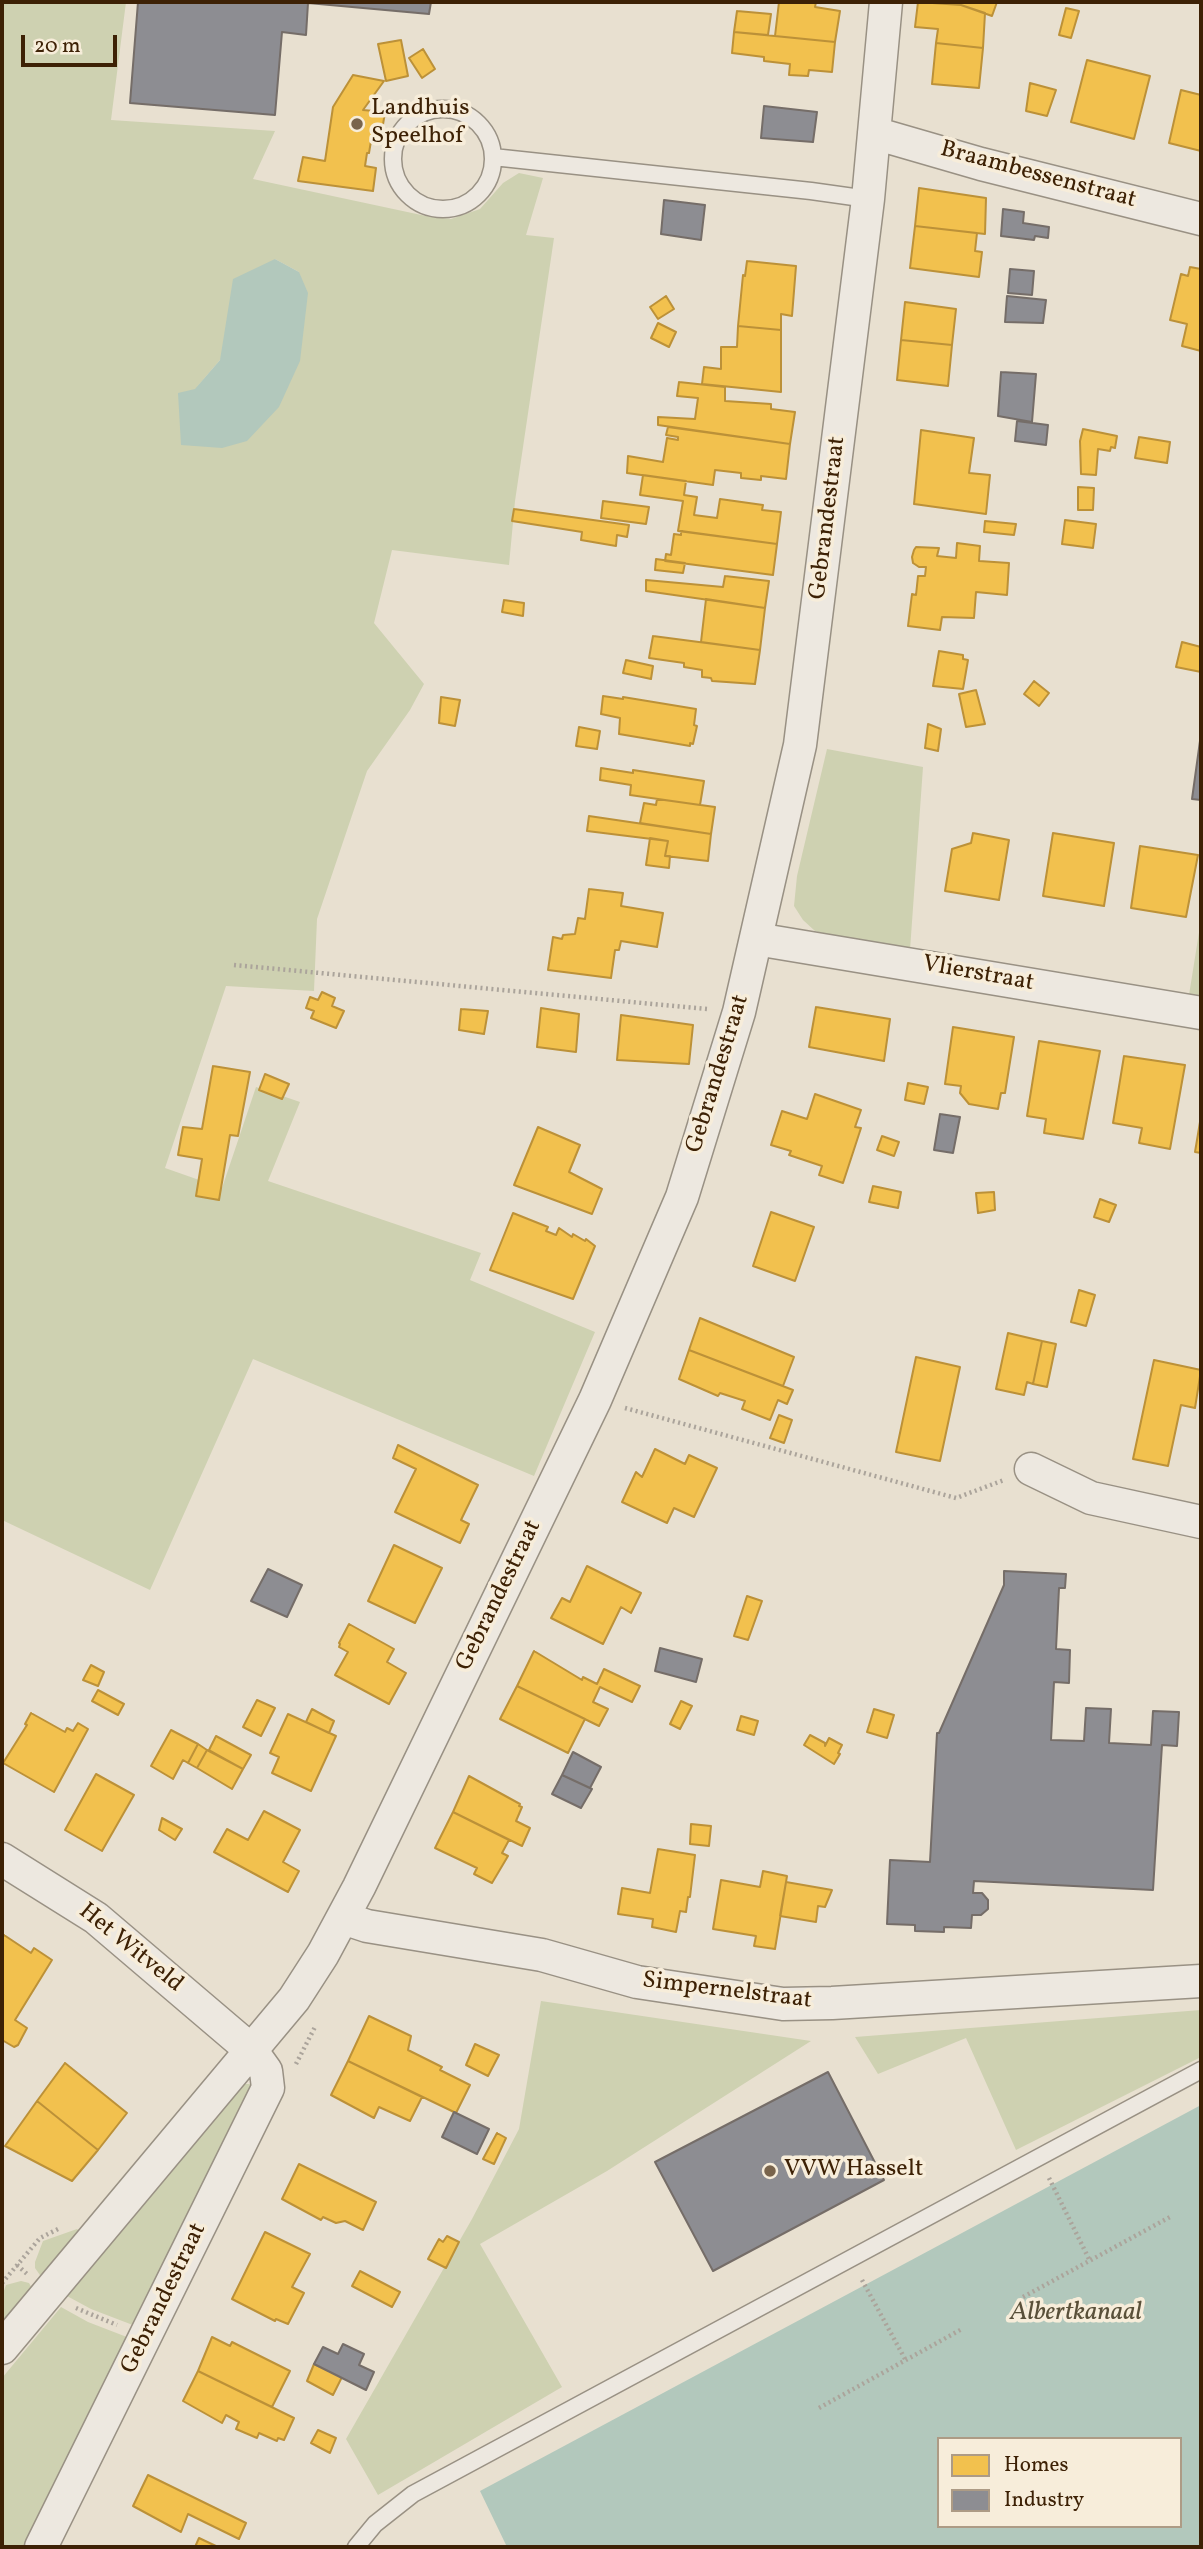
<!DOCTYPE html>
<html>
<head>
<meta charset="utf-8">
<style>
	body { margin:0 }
	#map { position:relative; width:1203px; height:2549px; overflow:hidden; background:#e8e0d0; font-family:Vollkorn,serif }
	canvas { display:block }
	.frame { position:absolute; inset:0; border:4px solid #3d2105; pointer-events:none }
	.legend { position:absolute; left:937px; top:2437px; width:245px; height:91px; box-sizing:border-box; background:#f7edda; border:2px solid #ad9b85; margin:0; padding:9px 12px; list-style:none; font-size:21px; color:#3d2105 }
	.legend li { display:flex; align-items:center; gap:14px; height:35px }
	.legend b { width:35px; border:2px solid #ad9b85 }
	.scale { position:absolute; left:21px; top:35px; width:96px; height:32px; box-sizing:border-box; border:4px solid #3d2105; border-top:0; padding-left:9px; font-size:21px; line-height:24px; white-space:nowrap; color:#3d2105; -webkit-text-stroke:5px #f7edda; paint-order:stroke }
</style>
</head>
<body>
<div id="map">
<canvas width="1203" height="2549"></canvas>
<div class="frame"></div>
<ul class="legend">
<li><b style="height:19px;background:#f2c14e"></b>Homes</li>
<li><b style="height:19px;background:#8d8d92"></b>Industry</li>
</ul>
<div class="scale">20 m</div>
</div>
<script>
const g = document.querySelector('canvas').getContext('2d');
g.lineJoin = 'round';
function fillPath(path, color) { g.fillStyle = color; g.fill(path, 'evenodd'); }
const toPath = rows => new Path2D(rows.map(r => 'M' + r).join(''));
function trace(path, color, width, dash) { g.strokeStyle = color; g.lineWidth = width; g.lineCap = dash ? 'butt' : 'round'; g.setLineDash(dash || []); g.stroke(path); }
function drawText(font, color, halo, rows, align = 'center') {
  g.font = font + ' Vollkorn,serif'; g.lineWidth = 7; g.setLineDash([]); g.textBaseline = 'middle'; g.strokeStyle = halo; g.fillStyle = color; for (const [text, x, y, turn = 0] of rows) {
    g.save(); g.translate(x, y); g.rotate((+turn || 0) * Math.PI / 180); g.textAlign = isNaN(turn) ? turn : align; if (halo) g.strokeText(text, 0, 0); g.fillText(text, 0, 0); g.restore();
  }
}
fillPath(toPath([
	[2,2,126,2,111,120,275,131,253,179,426,216,451,219,480,209,503,183,519,173,543,178,526,235,554,238,515,501,509,565,392,550,374,623,424,684,410,710,367,771,317,919,314,991,226,986,165,1168,222,1188,256,1087,300,1102,268,1181,481,1253,470,1280,595,1332,534,1476,253,1359,150,1590,2,1520],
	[275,259,299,272,195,389,220,360],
	[827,749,923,767,910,950,836,937,815,931,803,920,794,906,797,876],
	[1201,920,1201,997,1189,995],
	[541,2001,811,2041,607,2171,480,2244,562,2387,378,2495,346,2439,472,2219,519,2129],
	[1201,2010,1201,2057,1016,2150,966,2038,878,2074,855,2037],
	[243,2084,251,2084,257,2092,138,2327,91,2309,67,2296,236,2086],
	[77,2229,80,2231,42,2278,35,2268,35,2262,43,2241],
	[21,2281,29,2283,33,2290,2,2328,2,2296,6,2285],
	[61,2307,88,2322,132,2339,23,2547,2,2547,2,2378]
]), '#ced1b1');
fillPath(toPath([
	[275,259,299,272,308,293,300,361,279,407,247,441,222,448,181,445,178,393,195,389,220,360,233,279],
	[1201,2105,1201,2547,507,2547,480,2491],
	[939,2439,1180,2439,1180,2526,939,2526]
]), '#b2c8bc');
const homes = toPath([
	[779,2,816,2,815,7,840,11,835,42,775,36,779,2],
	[918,2,961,5,985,13,983,48,936,43,938,29,915,27,918,2],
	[941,2,997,2,992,16,961,5,941,2],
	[1066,8,1079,11,1071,38,1059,35,1066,8],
	[737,11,771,14,768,35,734,32,737,11],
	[734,32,835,42,832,72,809,70,808,76,789,75,790,64,764,61,764,57,732,53,734,32],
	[401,40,408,76,386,81,378,44,401,40],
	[936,43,983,48,979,88,932,84,936,43],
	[423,49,435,69,422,78,409,58,423,49],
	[1087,60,1150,76,1134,139,1071,122,1087,60],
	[353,75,384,81,363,110,385,112,381,137,372,135,369,153,367,153,365,166,376,168,373,191,298,181,303,157,325,161,333,107,353,75],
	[1030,83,1056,90,1047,116,1026,111,1030,83],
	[1181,90,1201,95,1201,151,1169,143,1181,90],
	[919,188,986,198,985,234,915,226,919,188],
	[915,226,977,233,975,251,982,252,979,277,910,268,915,226],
	[747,261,796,266,792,316,781,314,781,330,738,326,743,275,745,276,747,261],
	[1190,267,1201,269,1201,351,1182,346,1187,324,1170,320,1181,274,1188,276,1190,267],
	[666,296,674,309,658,319,650,307,666,296],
	[905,302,956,309,952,345,901,340,905,302],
	[658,323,676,332,669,347,651,338,658,323],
	[738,326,781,330,781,392,702,384,704,367,721,369,721,347,737,347,738,326],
	[901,340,952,345,948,386,897,380,901,340],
	[679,382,725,387,725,401,771,404,771,409,795,412,790,444,658,425,658,417,695,419,698,398,677,396,679,382],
	[668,427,790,444,786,479,761,476,761,480,741,478,741,473,715,470,713,485,627,473,628,456,663,462,667,438,678,440,678,437,666,435,668,427],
	[1083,429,1117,436,1115,448,1111,447,1110,451,1098,449,1096,475,1081,474,1080,441,1083,429],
	[921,430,974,438,969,473,990,475,986,514,914,504,921,430],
	[1139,437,1170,442,1167,463,1135,458,1139,437],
	[643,475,686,481,684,495,697,497,694,515,717,518,720,499,763,505,762,510,781,512,777,544,678,531,683,501,640,495,643,475],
	[1078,487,1094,488,1093,510,1078,510,1078,487],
	[603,501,649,507,646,524,601,518,603,501],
	[514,509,629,525,627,537,617,535,616,546,581,540,582,532,512,521,514,509],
	[1065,520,1096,524,1093,548,1062,544,1065,520],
	[985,521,1016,524,1014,535,984,532,985,521],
	[681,531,777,544,773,575,665,561,666,554,671,555,674,534,681,535,681,531],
	[957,543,980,546,979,561,1009,563,1007,595,976,592,974,618,942,617,940,630,908,626,912,594,916,595,918,576,925,576,926,567,919,567,913,563,912,557,914,550,916,547,939,548,937,556,956,558,957,543],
	[656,559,685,563,683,573,655,570,656,559],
	[725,576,769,581,765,608,646,591,646,580,723,587,725,576],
	[706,599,765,608,760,650,701,642,706,599],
	[504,600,524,603,523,616,502,612,504,600],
	[653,636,760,650,755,684,712,681,711,678,702,677,702,670,684,667,684,663,649,658,653,636],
	[1182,642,1201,647,1201,672,1176,667,1182,642],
	[939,651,963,655,963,659,968,660,963,689,933,686,939,651],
	[626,660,653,666,651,679,623,673,626,660],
	[1034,681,1049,693,1039,706,1024,694,1034,681],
	[976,690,985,724,966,727,959,694,976,690],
	[603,696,623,699,623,697,696,709,694,725,697,726,693,744,690,743,690,746,619,734,620,718,601,714,603,696],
	[441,697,460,700,455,726,439,723,441,697],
	[928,724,941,729,938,751,925,748,928,724],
	[579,727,600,731,597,749,576,746,579,727],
	[601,768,633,773,633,770,704,781,700,805,630,795,631,785,600,780,601,768],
	[657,799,715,807,711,834,640,823,644,803,656,805,657,799],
	[589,816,711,834,708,861,665,856,668,841,587,831,589,816],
	[973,833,1009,840,999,900,945,891,952,849,971,843,973,833],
	[1053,833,1114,843,1104,906,1043,896,1053,833],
	[650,838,668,841,665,856,670,856,669,868,646,865,650,838],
	[1140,846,1198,855,1186,917,1131,908,1140,846],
	[589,889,623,893,621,906,663,913,657,947,621,941,619,950,615,950,611,978,548,970,553,937,562,939,563,935,575,934,578,918,585,919,589,889],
	[322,992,335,998,332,1006,344,1011,336,1028,311,1018,314,1011,306,1008,310,997,318,1000,322,992],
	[816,1007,890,1019,884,1061,809,1047,816,1007],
	[541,1008,579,1014,576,1052,537,1047,541,1008],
	[461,1009,488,1011,484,1034,459,1030,461,1009],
	[621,1015,693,1025,689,1064,617,1060,621,1015],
	[953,1027,1014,1037,1005,1093,1001,1093,998,1109,969,1104,960,1093,961,1086,945,1084,953,1027],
	[1039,1041,1100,1051,1083,1139,1044,1133,1046,1119,1027,1116,1039,1041],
	[1124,1056,1185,1065,1170,1149,1139,1143,1142,1128,1113,1123,1124,1056],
	[213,1066,250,1072,238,1136,230,1135,219,1200,196,1196,202,1159,178,1155,183,1127,202,1129,213,1066],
	[265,1074,289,1084,282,1099,259,1090,265,1074],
	[908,1083,928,1087,924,1104,905,1100,908,1083],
	[815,1094,861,1110,855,1127,861,1128,843,1183,819,1175,822,1166,789,1155,791,1151,771,1145,782,1111,807,1119,815,1094],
	[1201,1116,1201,1153,1195,1152,1201,1116],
	[538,1127,580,1145,569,1172,602,1189,592,1214,514,1185,538,1127],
	[882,1136,899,1142,894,1156,877,1150,882,1136],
	[873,1186,901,1192,898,1208,869,1202,873,1186],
	[994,1192,995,1210,978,1213,976,1193,994,1192],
	[1100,1199,1116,1205,1109,1222,1094,1217,1100,1199],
	[771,1212,814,1227,795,1281,753,1266,771,1212],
	[513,1213,548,1227,546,1231,556,1235,559,1228,572,1237,573,1234,585,1241,586,1239,595,1246,573,1299,490,1270,513,1213],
	[1079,1290,1095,1295,1086,1326,1071,1322,1079,1290],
	[700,1318,794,1357,783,1386,689,1350,700,1318],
	[1008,1333,1042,1341,1033,1384,1027,1382,1024,1395,996,1389,1008,1333],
	[1042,1341,1056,1344,1047,1387,1033,1384,1042,1341],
	[689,1350,793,1390,787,1404,778,1400,770,1420,742,1409,745,1401,720,1393,718,1396,679,1379,689,1350],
	[916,1357,960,1367,940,1461,896,1452,916,1357],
	[1154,1360,1201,1370,1195,1408,1181,1405,1168,1466,1133,1459,1154,1360],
	[779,1415,792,1420,784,1443,770,1438,779,1415],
	[398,1445,478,1485,461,1520,469,1524,460,1543,395,1512,416,1469,393,1458,398,1445],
	[655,1449,685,1464,689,1455,717,1468,694,1517,674,1508,667,1523,622,1502,636,1472,642,1477,655,1449],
	[394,1545,442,1568,415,1623,368,1601,394,1545],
	[587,1566,641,1593,631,1613,621,1607,603,1644,551,1618,562,1598,570,1602,587,1566],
	[747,1596,762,1601,748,1640,734,1636,747,1596],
	[349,1624,394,1649,387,1662,406,1673,389,1704,335,1675,348,1652,339,1647,340,1644,339,1643,349,1624],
	[534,1651,582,1680,583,1677,597,1684,604,1669,640,1686,632,1702,600,1687,593,1702,608,1709,599,1726,517,1686,534,1651],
	[91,1665,104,1672,98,1686,83,1680,91,1665],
	[517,1686,585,1719,568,1753,500,1719,517,1686],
	[98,1690,124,1704,118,1715,92,1701,98,1690],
	[257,1700,275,1708,261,1736,243,1727,257,1700],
	[681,1701,692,1706,680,1729,670,1724,681,1701],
	[312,1709,334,1721,329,1733,306,1722,312,1709],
	[874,1709,894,1715,887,1738,867,1732,874,1709],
	[31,1713,65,1732,67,1728,73,1731,78,1723,88,1729,54,1792,3,1763,27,1725,25,1724,31,1713],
	[288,1714,336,1736,311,1791,272,1773,279,1757,270,1753,288,1714],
	[741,1716,758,1721,754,1735,737,1730,741,1716],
	[171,1730,198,1744,188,1763,183,1760,173,1779,151,1766,171,1730],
	[810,1735,825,1743,825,1746,829,1738,842,1745,838,1753,840,1754,834,1764,804,1745,810,1735],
	[216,1736,251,1755,243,1769,209,1750,216,1736],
	[198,1744,207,1750,197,1768,188,1763,198,1744],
	[207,1750,243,1769,232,1789,197,1768,207,1750],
	[96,1774,134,1795,102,1851,65,1830,96,1774],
	[469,1776,520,1804,519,1806,522,1807,516,1821,530,1828,522,1846,453,1812,469,1776],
	[264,1811,300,1830,283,1862,299,1871,288,1892,214,1852,227,1829,248,1840,264,1811],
	[453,1812,509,1840,502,1853,508,1856,492,1883,474,1874,477,1868,435,1848,453,1812],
	[162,1818,182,1829,175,1840,159,1830,162,1818],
	[691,1824,711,1826,709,1846,690,1844,691,1824],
	[658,1849,695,1855,690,1897,688,1897,686,1912,680,1911,676,1932,652,1927,653,1919,618,1914,622,1888,650,1893,658,1849],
	[763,1871,787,1876,775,1949,754,1946,756,1936,713,1929,721,1880,760,1887,763,1871],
	[786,1882,832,1890,825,1907,818,1906,816,1922,780,1916,786,1882],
	[4,1935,31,1953,34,1948,52,1960,15,2020,27,2028,18,2045,14,2047,2,2040,2,1939,4,1935],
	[369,2016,411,2036,408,2050,442,2067,440,2070,470,2085,456,2113,348,2061,369,2016],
	[475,2044,499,2055,488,2076,466,2065,475,2044],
	[348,2061,422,2097,410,2121,379,2107,374,2118,331,2095,348,2061],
	[65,2063,127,2113,98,2150,37,2101,65,2063],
	[37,2101,98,2150,72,2181,5,2146,37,2101],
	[497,2133,506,2138,494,2164,483,2159,497,2133],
	[299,2164,376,2202,363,2230,345,2221,336,2223,323,2217,321,2220,282,2199,299,2164],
	[265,2232,310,2254,292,2287,304,2293,288,2324,276,2319,275,2321,232,2299,265,2232],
	[447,2236,459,2242,446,2268,428,2259,439,2239,443,2242,447,2236],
	[360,2271,400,2292,392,2307,352,2286,360,2271],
	[212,2337,230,2346,232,2342,290,2371,272,2407,198,2371,212,2337],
	[314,2364,342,2377,333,2395,307,2381,314,2364],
	[198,2371,294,2418,284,2440,278,2438,277,2441,259,2433,257,2438,236,2429,239,2422,226,2415,222,2423,183,2401,198,2371],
	[318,2430,336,2438,330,2453,311,2443,318,2430],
	[148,2475,246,2523,239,2539,188,2514,181,2532,133,2506,148,2475],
	[199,2538,218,2547,195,2547,199,2538]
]);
fillPath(homes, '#f2c14e');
trace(homes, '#bc9138', 2);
const industry = toPath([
	[138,2,431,2,429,14,308,3,306,35,282,32,275,115,130,103,138,2],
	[764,106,817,112,813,142,761,138,764,106],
	[664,200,705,205,701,240,661,234,664,200],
	[1003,209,1024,212,1023,223,1049,227,1048,238,1035,236,1034,240,1001,236,1003,209],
	[1010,269,1034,271,1032,295,1008,293,1010,269],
	[1007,296,1046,300,1043,323,1005,322,1007,296],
	[1001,372,1036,374,1032,422,998,416,1001,372],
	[1017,421,1048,425,1046,445,1015,441,1017,421],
	[1200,741,1201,742,1201,800,1192,799,1200,741],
	[940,1114,960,1117,953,1153,934,1150,940,1114],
	[268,1569,302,1585,287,1617,251,1601,268,1569],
	[1004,1571,1066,1574,1065,1588,1059,1588,1056,1649,1070,1650,1069,1683,1054,1682,1051,1740,1084,1741,1086,1708,1111,1709,1109,1743,1151,1745,1153,1711,1179,1712,1177,1746,1162,1745,1153,1890,974,1881,973,1893,982,1893,988,1900,988,1909,981,1915,972,1915,971,1928,944,1927,944,1932,915,1931,915,1925,887,1924,890,1860,930,1862,937,1733,939,1733,1004,1585,1004,1571],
	[660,1648,702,1659,696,1682,655,1671,660,1648],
	[573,1752,601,1767,590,1788,562,1775,573,1752],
	[562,1775,592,1789,581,1808,552,1794,562,1775],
	[828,2072,884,2180,713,2271,655,2162,828,2072],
	[454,2112,489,2129,477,2154,442,2137,454,2112],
	[343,2344,364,2354,359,2365,374,2372,366,2390,314,2364,323,2347,338,2354,343,2344]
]);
fillPath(industry, '#8d8d92');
trace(industry, '#756d68', 2);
const lane = toPath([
	'393 159a50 50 0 1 1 100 0a50 50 0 1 1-100 0Z',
	[493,157,811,191,868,199],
	[356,2547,375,2524,413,2494,1201,2070]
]);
const street = toPath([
	[874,133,981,164,1201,219],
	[756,939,1201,1013],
	[1031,1469,1091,1498,1201,1522],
	[2,1859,96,1918,251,2050,266,2071,268,2088,41,2547],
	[343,1918,367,1926,542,1955,637,1982,783,2004,832,2003,1201,1981],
	[2,2348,294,1999,323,1954,359,1887,595,1400,682,1197,739,1012,800,745,868,199,886,2]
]);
trace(lane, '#999184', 19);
trace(street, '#999184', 35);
trace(toPath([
	[234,965,707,1009],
	[625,1408,956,1498,1004,1480],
	[296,2064,316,2025],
	[1049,2178,1089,2259],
	[17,2265,27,2274],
	[862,2280,905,2359],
	[2,2283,40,2238,58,2229],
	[1023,2297,1170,2217],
	[76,2308,117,2325],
	[819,2408,962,2329]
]), '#aba49b', 4.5, [2, 3.5]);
trace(lane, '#ede8e0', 16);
trace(street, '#ede8e0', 32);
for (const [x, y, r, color] of [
	[357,124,7,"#79644c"],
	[770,2171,7,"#79644c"]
]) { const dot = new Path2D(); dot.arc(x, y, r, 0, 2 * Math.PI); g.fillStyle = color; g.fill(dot); trace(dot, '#f7edda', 2.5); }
drawText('24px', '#3d2105', '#f7edda', [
	["Landhuis",371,110],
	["Speelhof",371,138],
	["VVW Hasselt",784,2171]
], 'left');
drawText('24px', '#3d2105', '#f7edda', [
	["Braambessenstraat",1038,176,15],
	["Gebrandestraat",829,518,-83],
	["Vlierstraat",978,975,10],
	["Gebrandestraat",719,1074,-73],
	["Gebrandestraat",500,1596,-64],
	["Het Witveld",130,1949,39],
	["Simpernelstraat",727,1992,7],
	["Gebrandestraat",165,2299,-64]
]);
drawText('italic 26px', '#595039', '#f7edda', [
	["Albertkanaal",1076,2314]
]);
</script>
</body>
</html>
